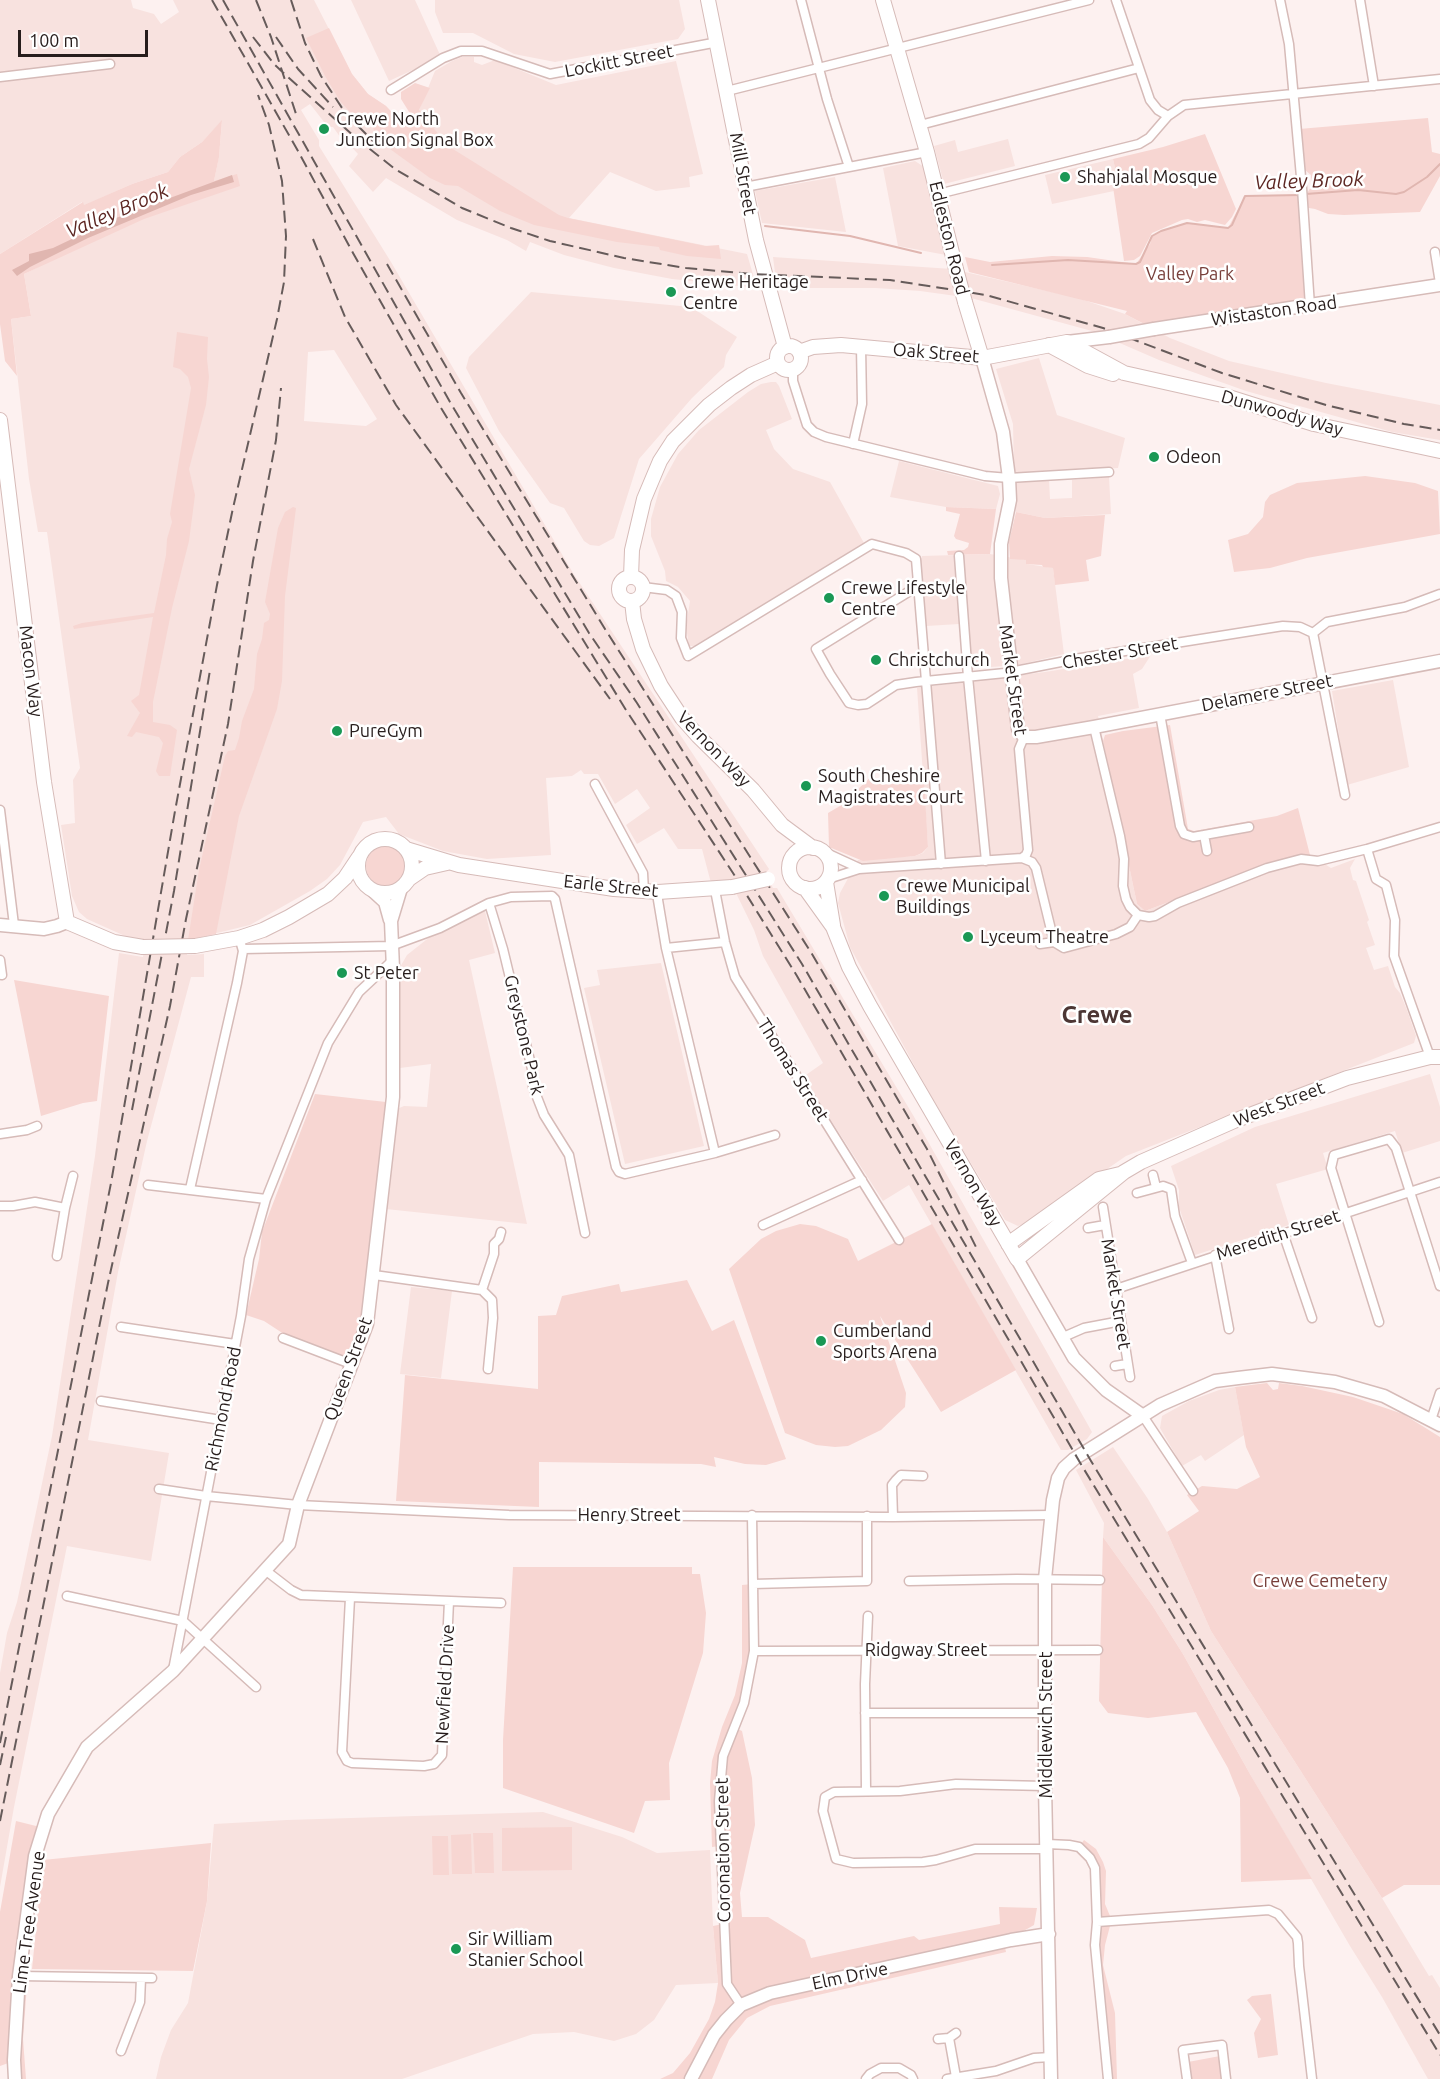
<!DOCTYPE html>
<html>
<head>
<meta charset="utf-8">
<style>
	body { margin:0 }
	#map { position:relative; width:1440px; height:2079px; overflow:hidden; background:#fdf1f0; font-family:Ubuntu,sans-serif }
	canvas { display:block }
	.scale { position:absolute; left:18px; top:30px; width:130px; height:27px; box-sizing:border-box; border:3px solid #271d1c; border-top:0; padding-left:8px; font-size:18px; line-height:21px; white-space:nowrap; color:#271d1c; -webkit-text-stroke:4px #fff; paint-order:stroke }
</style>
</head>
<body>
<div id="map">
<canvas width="1440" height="2079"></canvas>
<div class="scale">100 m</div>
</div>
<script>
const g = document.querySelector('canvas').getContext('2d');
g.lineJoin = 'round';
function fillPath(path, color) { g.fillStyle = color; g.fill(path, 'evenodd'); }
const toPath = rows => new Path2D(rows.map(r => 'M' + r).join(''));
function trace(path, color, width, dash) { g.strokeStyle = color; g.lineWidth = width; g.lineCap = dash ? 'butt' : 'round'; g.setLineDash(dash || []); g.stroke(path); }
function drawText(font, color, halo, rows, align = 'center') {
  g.font = font + ' Ubuntu,sans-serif'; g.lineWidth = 5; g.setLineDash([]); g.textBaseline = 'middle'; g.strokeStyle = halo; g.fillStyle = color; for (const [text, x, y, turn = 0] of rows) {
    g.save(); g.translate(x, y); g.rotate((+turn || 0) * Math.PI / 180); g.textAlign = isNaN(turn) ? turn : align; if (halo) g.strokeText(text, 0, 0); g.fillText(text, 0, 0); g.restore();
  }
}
fillPath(toPath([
	[0,0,131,0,133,8,154,14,161,24,179,12,173,0,314,0,352,74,368,94,386,106,400,121,419,110,435,71,452,61,462,57,474,57,474,62,482,65,495,60,556,85,676,61,703,174,689,177,690,187,656,191,610,172,569,218,747,254,757,288,672,279,614,268,564,255,530,242,526,251,507,240,457,220,386,178,373,192,349,166,358,154,345,140,343,141,333,127,328,127,310,104,301,110,319,140,319,146,391,262,573,573,769,869,765,874,773,888,777,888,913,1115,1092,1432,1087,1439,1068,1450,1061,1450,909,1185,883,1201,803,1077,823,1063,763,956,754,930,736,893,711,883,702,849,678,849,664,828,637,844,626,825,650,808,637,789,615,804,598,774,584,774,581,770,572,776,546,778,551,855,487,859,443,851,399,834,386,817,363,822,340,865,327,879,310,891,250,925,188,940,187,955,204,954,204,977,191,977,147,1141,118,1272,88,1440,169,1453,151,1561,67,1546,14,1807,0,1887,0,1673,7,1633,17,1602,52,1436,95,1156,119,953,143,957,145,941,134,940,87,919,79,912,72,896,61,825,75,823,73,780,80,768,47,532,38,532,29,479,11,319,31,316,24,274,214,181,219,156,222,121,202,142,180,157,168,172,132,184,83,206,82,202,0,254],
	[334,350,377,419,366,426,304,421,308,352],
	[351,0,415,0,441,57,389,81],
	[435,0,679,0,685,29,678,39,555,62,514,54,473,33,443,33,435,12],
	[1008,139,1015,166,944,184,934,146,955,140,958,152],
	[1113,159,1119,186,1113,187,1114,191,1052,204,1045,175],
	[915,161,924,167,946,255,898,246,883,168],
	[835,177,846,232,762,223,755,191],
	[773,257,952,269,1078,298,1125,314,1170,338,1229,361,1326,383,1440,405,1440,440,1392,432,1246,391,1159,360,1092,331,971,298,920,291,876,288,777,288],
	[531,292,691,307,737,337,726,355,724,367,692,398,639,459,614,538,599,546,590,545,584,541,564,508,550,503,499,431,466,368,469,357],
	[1039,358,1057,415,1125,438,1118,468,1017,473,1014,470,1013,424,996,369],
	[771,382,776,382,779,386,792,419,766,430,774,449,793,469,830,482,864,543,695,646,689,646,686,627,690,601,678,587,666,581,665,571,651,536,651,519,660,487,678,454,699,430,748,392,761,384],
	[899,461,998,486,1000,494,996,509,946,507,890,497],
	[1109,477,1111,514,1045,518,1016,512,1014,482,1049,480,1050,499,1072,498,1072,480],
	[990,554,1026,560,1027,564,1053,568,1064,654,1018,665,964,669,959,624,926,626,920,565,922,556],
	[1151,655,1142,669,1133,674,1139,708,1098,716,1137,904,1145,911,1283,859,1310,855,1331,868,1355,859,1350,868,1353,880,1356,881,1369,920,1367,922,1375,945,1366,948,1374,970,1388,966,1395,987,1400,993,1407,1010,1416,1036,1414,1043,1126,1156,1030,1222,1018,1226,1005,1220,932,1098,850,947,838,903,840,893,858,860,915,856,923,853,928,847,917,688,1045,672],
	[1393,680,1409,767,1347,785,1332,691],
	[485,911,495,953,469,960,527,1224,386,1209,397,1109,404,1106,427,1107,431,1064,400,1068,397,1000,399,969,407,955,431,936],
	[661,963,704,1146,625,1164,584,988,600,985,597,970],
	[1430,1074,1440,1107,1440,1141,1402,1153,1395,1131,1323,1153,1328,1169,1276,1184,1289,1225,1195,1255,1179,1207,1179,1190,1171,1166,1255,1127],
	[411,1287,452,1291,441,1378,400,1374],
	[1235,1387,1244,1435,1205,1461,1201,1455,1182,1466,1160,1428,1162,1416,1189,1401,1219,1390],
	[1113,1447,1148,1499,1167,1532,1211,1631,1382,1898,1429,1976,1432,1975,1440,1988,1440,2079,1428,2079,1382,1997,1350,1946,1250,1774,1183,1654,1152,1605,1103,1537,1104,1523,1076,1470],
	[543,1812,622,1837,657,1853,710,1850,713,1926,718,1983,676,1985,654,2020,636,2034,614,2041,574,2032,533,2034,402,2079,156,2079,161,2057,171,2030,188,2003,207,1901,214,1824,287,1820]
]), '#f8e2df');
fillPath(toPath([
	[329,28,352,74,368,94,386,106,400,121,411,115,401,99,401,92,415,83,430,88,419,110,448,146,559,215,568,218,705,246,719,245,721,259,687,256,660,250,659,247,617,242,534,225,500,211,458,186,445,185,430,178,379,141,370,121,359,122,340,101,325,76,306,38],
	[1428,118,1432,152,1440,154,1440,176,1420,212,1344,215,1328,214,1315,209,1303,207,1310,306,1154,329,1125,314,1127,311,969,272,965,257,990,262,1052,256,1087,257,1136,264,1150,244,1152,236,1161,231,1187,223,1228,228,1245,196,1295,195,1303,199,1311,187,1311,175,1300,166,1299,129],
	[222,120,219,157,214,181,237,174,240,186,144,219,24,274,31,316,11,319,17,376,5,361,0,324,0,254,83,202,84,205,132,184,168,172,180,157,202,142],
	[1205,134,1236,209,1232,217,1225,225,1205,220,1197,222,1188,219,1182,220,1152,233,1140,256,1134,260,1124,261,1113,187,1119,186,1113,159,1163,147],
	[177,332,208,337,207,359,209,377,206,405,189,469,195,495,189,541,172,608,153,702,153,722,170,725,177,730,170,776,159,776,156,771,163,743,159,737,136,732,132,737,127,736,140,713,131,701,139,695,153,617,74,629,73,626,82,623,154,613,166,555,167,539,172,522,170,514,191,388,188,377,180,369,173,367],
	[1365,476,1415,483,1438,491,1440,534,1307,558,1270,568,1234,572,1228,540,1248,534,1263,517,1265,502,1270,495,1297,483],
	[293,507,296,508,285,596,282,681,277,709,239,816,216,934,188,940,199,870,225,756,228,751,235,750,239,738,242,721,254,689,257,654,262,639,264,623,269,620,270,614,265,602,278,528,285,512],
	[946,507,996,509,990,554,948,555,947,551,964,550,968,547,969,543,956,539,954,536,960,514,946,511],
	[1016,512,1045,518,1105,515,1101,556,1086,560,1089,581,1055,585,1053,568,1043,567,1042,565,1026,564,1026,560,1010,559,1009,542],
	[1170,725,1188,829,1194,831,1277,816,1298,808,1310,855,1283,859,1145,911,1137,904,1103,741,1105,735,1123,731],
	[873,775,882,785,924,779,928,847,922,853,915,856,863,861,829,847,828,813,840,806],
	'366 866a20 20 0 1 1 40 0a20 20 0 1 1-40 0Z',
	[14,980,109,996,97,1101,83,1103,41,1116],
	[315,1094,386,1102,362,1322,346,1360,290,1338,264,1321,246,1315,259,1259,262,1232],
	[800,1224,816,1226,848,1239,858,1261,932,1224,1016,1370,941,1412,880,1316,906,1393,905,1407,881,1430,848,1446,835,1447,816,1445,785,1433,729,1269,761,1239,776,1231],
	[687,1280,712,1331,734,1320,786,1459,766,1465,745,1464,714,1457,716,1467,701,1464,539,1462,539,1507,396,1501,405,1375,538,1389,538,1316,556,1315,562,1296,619,1284,621,1292],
	[1267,1383,1273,1390,1278,1389,1279,1383,1302,1386,1353,1397,1403,1414,1440,1437,1440,1885,1404,1885,1382,1898,1211,1631,1167,1532,1199,1511,1187,1495,1202,1486,1237,1489,1260,1477,1246,1447,1235,1387],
	[1103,1537,1152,1605,1183,1654,1250,1774,1312,1879,1241,1882,1240,1798,1228,1768,1196,1712,1148,1718,1108,1713,1099,1701],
	[513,1567,692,1567,692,1574,700,1574,706,1613,703,1653,669,1763,670,1800,645,1801,634,1833,503,1788,503,1740],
	[753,1584,754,1651,733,1727,742,1731,752,1778,755,1825,740,1893,742,1917,768,1917,805,1940,811,1958,914,1936,919,1940,1000,1924,999,1907,1037,1908,1034,1925,1020,1933,1003,1937,1006,1952,770,2006,747,2018,729,2040,712,2079,660,2079,673,2073,690,2053,709,2019,715,2002,718,1983,713,1926,723,1924,720,1846,712,1847,710,1783,712,1761,722,1727,735,1695,742,1663,742,1585],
	[16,1821,44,1828,20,1976,27,1985,23,2039,26,2079,15,2079,14,2061,0,2066,0,1912],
	[572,1827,572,1870,502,1871,502,1828],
	[473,1833,493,1833,494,1873,475,1873],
	[471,1834,472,1874,452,1874,451,1835],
	[432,1836,448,1836,449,1875,433,1875],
	[1084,1840,1096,1849,1103,1862,1106,1871,1105,1904,1110,1916,1110,1926,1105,1945,1103,1965,1115,2013,1117,2079,1108,2079,1095,1869,1079,1847],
	[211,1843,207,1901,193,1971,32,1969,43,1860],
	[1271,1994,1278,2055,1258,2058,1254,2033,1261,2019,1247,2000,1252,1996],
	[1220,2056,1222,2079,1190,2079,1188,2062]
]), '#f7d6d2');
fillPath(toPath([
	[232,175,234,182,191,195,88,238,30,267,17,276,12,270,29,261,29,254,53,248,116,218]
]), '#e0b6b0');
trace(toPath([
	[1306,194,1358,190,1396,194,1404,192,1427,177,1440,164],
	[765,226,850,236,921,253],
	[992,265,1068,260,1136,264,1140,262,1152,236,1161,231,1187,223,1228,228,1232,225,1245,196,1300,195]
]), '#e0b6b0', 2);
const street = toPath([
	[801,0,827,99,849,167],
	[1116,0,1150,100,1158,110,1168,116],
	[1280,0,1289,44,1302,188,1310,306],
	[1360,0,1374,86],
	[0,77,110,64],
	[391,90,443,58,461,51,482,51,550,74,718,42],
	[727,91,1089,0],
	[920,125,1139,68],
	[745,187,927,152],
	[938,194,1139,144,1149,138,1168,116,1184,105,1440,79],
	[1435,252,1440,283],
	[793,370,793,381,807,425,814,432,826,437,985,476,1009,478,1109,472],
	[853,444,862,404,861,346],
	[959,556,968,677,986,861],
	[918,586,816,649,830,674,849,703,858,705,867,704,896,685,916,682,1005,673,1081,658,1283,626,1300,627,1313,633],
	[643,587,667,590,676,596,682,612,681,638,688,656,872,544,906,553,916,559,941,864],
	[1313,633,1345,795],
	[1313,633,1327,622,1405,607,1440,594],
	[1160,714,1180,826,1184,834,1193,837,1249,827],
	[1094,727,1120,836,1124,859,1123,886,1126,899,1130,907,1138,915],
	[595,784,643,873,644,892],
	[0,810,14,925],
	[1204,835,1207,851],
	[1367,849,1376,879,1386,885,1395,920,1394,956,1430,1057],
	[822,851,859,868],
	[1022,858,1026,855,1028,850,1019,749,1024,737],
	[1022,858,1032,862,1036,868,1054,942],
	[828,879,859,869,1022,858],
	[715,890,725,942,735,977,899,1240],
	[658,892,658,900,666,948,715,1153],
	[489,903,503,949,532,1069,533,1087,544,1115,569,1155,585,1233],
	[1138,915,1149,917,1155,916,1178,903,1267,868,1301,859,1318,861,1367,849,1440,827],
	[1040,944,1054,942,1064,948,1116,934,1130,927,1138,915],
	[666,948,725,942],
	[243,949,391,946,440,928,489,903,511,897,552,896,555,899,616,1167,619,1172,625,1174,715,1153,775,1135],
	[0,960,2,975],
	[0,1134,27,1130,37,1126],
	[1153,1175,1156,1187],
	[148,1185,266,1199],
	[190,1189,237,983,243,951,241,944],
	[1137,1193,1163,1186,1171,1189,1175,1216,1192,1263],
	[0,1206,13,1206,35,1202,65,1208],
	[1103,1207,1130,1377],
	[763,1225,862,1180],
	[1088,1228,1105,1225],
	[1283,1233,1312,1318],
	[1215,1255,1229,1329],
	[57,1256,65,1208,73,1176],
	[374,1275,482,1290],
	[1116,1289,1440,1182],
	[1379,1322,1331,1168,1334,1155,1389,1139,1396,1148,1440,1286],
	[121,1327,235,1344],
	[283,1338,351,1364],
	[1061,1338,1084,1328,1121,1321],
	[1115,1366,1127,1364],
	[488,1369,493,1318,492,1300,482,1290,494,1254,494,1244,499,1239,501,1232],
	[101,1401,221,1420],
	[1143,1416,1193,1491],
	[1431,1420,1440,1393],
	[159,1489,206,1496,298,1505,509,1515,893,1517,1052,1515],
	[893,1517,892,1485,896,1480,901,1475,923,1476],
	[265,1570,291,1590,301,1595,501,1603],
	[909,1581,1017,1579,1100,1580],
	[753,1584,867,1581,867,1516],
	[67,1596,183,1621],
	[350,1598,342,1752,347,1761,352,1763,424,1766,434,1764,442,1755,449,1601],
	[183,1621,256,1687],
	[754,1651,1098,1650],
	[173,1670,241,1316,249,1259,266,1199,328,1043,359,992,392,961],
	[865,1713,1046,1713],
	[1045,1786,956,1784,900,1791,834,1792,825,1797,823,1811,836,1859,853,1863,923,1862,936,1860,975,1849,1047,1849],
	[866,1790,865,1684,868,1616],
	[1047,1844,1069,1845,1079,1847,1090,1858,1095,1868,1097,1922,1095,1945,1108,2079],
	[1097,1922,1269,1910,1278,1914,1297,1937,1298,1943,1299,1966,1312,2079],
	[19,1976,152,1978],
	[741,2005,727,1984,719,1801,723,1756,744,1703,754,1651,752,1515],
	[956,2033,949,2038,956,2077],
	[938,2039,949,2038],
	[121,2051,140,2002,141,1978],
	[866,2079,870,2074,881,2068,899,2068,911,2075,913,2079],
	[947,2079,996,2071,1034,2058,1051,2057],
	[1187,2079,1183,2050,1222,2045,1226,2079]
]);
const secondary = toPath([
	[1154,329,1440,285],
	[1067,342,1109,337],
	[982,358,1003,432,1009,478,1010,500,1001,544,1001,578,1018,729,1024,737,1036,737,1094,727,1440,661],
	[373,891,385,902,390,920],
	[0,925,44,929,57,926,67,922],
	[1017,1259,1074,1358,1106,1390,1143,1416],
	[15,2079,14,2060,19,1976,35,1856,48,1814,87,1747,173,1671,289,1544,298,1505,367,1324,393,1097,393,969,391,921,401,888],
	[691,2079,714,2035,726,2020,741,2005,770,1993,1011,1940,1049,1934],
	[1051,2079,1045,1786,1045,1579,1053,1500,1058,1478,1064,1468,1074,1459,1160,1405,1215,1381,1238,1378,1272,1374,1335,1382,1384,1396,1440,1425]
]);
const primary = toPath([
	[708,0,756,240,785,347],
	[883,0,927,152,956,269],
	[965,302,982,358],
	[1049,345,1088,366,1113,374],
	'777 358a12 12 0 1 1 24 0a12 12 0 1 1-24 0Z',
	[799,352,813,347,841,345,982,358,1067,342,1124,373,1222,395,1314,424,1440,451],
	[0,420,44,782,67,922,114,942,143,947],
	'619 589a12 12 0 1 1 24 0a12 12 0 1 1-24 0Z',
	[631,577,632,550,644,499,660,461,673,441,709,405,731,388,751,375,778,363],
	[632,601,634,619,643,649,661,686,682,718,698,736,753,790,782,825,813,848],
	'358 866a27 27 0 1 1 54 0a27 27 0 1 1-54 0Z',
	'789 868a21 21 0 1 1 42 0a21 21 0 1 1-42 0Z',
	[406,849,459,865,614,889,658,892,732,887],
	[409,879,425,868,447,863],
	[826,882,833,925],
	[805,888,833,927,849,967,870,1006,1017,1259,1124,1172,1141,1162,1234,1121,1347,1078,1430,1057,1440,1057],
	[195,946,239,938,263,930,289,917,328,894,345,878,359,857],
	[1008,1244,1099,1179,1120,1174]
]);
trace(street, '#d6bbb8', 11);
trace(secondary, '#d6bbb8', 15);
trace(primary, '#d6bbb8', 16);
trace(street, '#fff', 8);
trace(secondary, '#fff', 12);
trace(primary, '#fff', 14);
trace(toPath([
	[212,0,298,151,353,253,441,408,626,710,733,873,797,976,1082,1466,1440,2055],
	[223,0,450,402,589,633,637,703,802,964,1091,1461,1440,2035],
	[256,0,271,37,297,117],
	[291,0,305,43,321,76,346,114,377,145],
	[253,37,274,64,289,78,356,138,395,169,462,208,511,228,550,241,624,258,686,268,752,274,890,280,986,295,1103,328,1222,373,1326,405,1404,424,1440,430],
	[276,37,298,69,333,107],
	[313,239,345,317,396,405,610,699],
	[387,264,461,393,605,629,812,954,927,1149,976,1247],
	[132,1110,174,891,210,670],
	[0,1743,111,1183,175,811,217,585,233,508,277,319,284,282,286,236,282,181,269,125,258,95],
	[0,1765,6,1737],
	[0,1821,108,1283,170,1006,186,919,228,724,253,561,276,440,281,388]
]), '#665b5a', 2, [12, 6]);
const secondaryBridge = toPath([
	[1109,337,1154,329]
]);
const primaryBridge = toPath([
	[956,269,965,302],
	[732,887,768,879],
	[143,947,195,946]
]);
trace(secondaryBridge, '#d6bbb8', 15, []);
trace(primaryBridge, '#d6bbb8', 16, []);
trace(secondaryBridge, '#fff', 12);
trace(primaryBridge, '#fff', 14);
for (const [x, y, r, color] of [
	[324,129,6,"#1a9855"],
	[1065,177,6,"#1a9855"],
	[671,292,6,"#1a9855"],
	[1154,457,6,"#1a9855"],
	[829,598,6,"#1a9855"],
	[876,660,6,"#1a9855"],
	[337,731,6,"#1a9855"],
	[806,786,6,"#1a9855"],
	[884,896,6,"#1a9855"],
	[968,937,6,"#1a9855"],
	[342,973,6,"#1a9855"],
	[821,1341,6,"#1a9855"],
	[456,1949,6,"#1a9855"]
]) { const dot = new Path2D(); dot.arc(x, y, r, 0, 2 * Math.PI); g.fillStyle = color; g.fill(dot); trace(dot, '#fff', 2); }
drawText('18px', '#271d1c', '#fff', [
	["Lockitt Street",619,61,-11],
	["Mill Street",743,174,80],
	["Edleston Road",949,238,76],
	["Wistaston Road",1274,311,-8],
	["Oak Street",936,353,5],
	["Dunwoody Way",1282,413,16],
	["Chester Street",1120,653,-10],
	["Macon Way",31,671,83],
	["Market Street",1013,680,82],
	["Delamere Street",1267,693,-11],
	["Vernon Way",714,749,46],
	["Earle Street",611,886,6],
	["Greystone Park",524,1035,77],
	["Thomas Street",793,1070,58],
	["West Street",1279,1104,-21],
	["Vernon Way",973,1183,60],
	["Meredith Street",1278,1235,-18],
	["Market Street",1116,1294,81],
	["Queen Street",348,1369,-70],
	["Richmond Road",223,1409,-79],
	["Henry Street",629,1515],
	["Ridgway Street",926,1650],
	["Newfield Drive",445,1684,-87],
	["Middlewich Street",1046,1725,-90],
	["Coronation Street",723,1850,-91],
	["Lime Tree Avenue",29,1922,-82],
	["Elm Drive",850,1976,-12]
]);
drawText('18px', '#271d1c', '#fff', [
	["Crewe North",336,119],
	["Junction Signal Box",336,140],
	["Shahjalal Mosque",1077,177],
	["Crewe Heritage",683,282],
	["Centre",683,303],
	["Odeon",1166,457],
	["Crewe Lifestyle",841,588],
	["Centre",841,609],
	["Christchurch",888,660],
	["PureGym",349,731],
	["South Cheshire",818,776],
	["Magistrates Court",818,797],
	["Crewe Municipal",896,886],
	["Buildings",896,907],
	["Lyceum Theatre",980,937],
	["St Peter",354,973],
	["Cumberland",833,1331],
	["Sports Arena",833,1352],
	["Sir William",468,1939],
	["Stanier School",468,1960]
], 'left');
drawText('18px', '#783f3a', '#fff', [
	["Valley Park",1190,274],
	["Crewe Cemetery",1320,1581]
]);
drawText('italic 20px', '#5c2622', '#fff', [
	["Valley Brook",1309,181,-2],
	["Valley Brook",117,211,-23]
]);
drawText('bold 24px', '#4c3634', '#fff', [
	["Crewe",1097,1015]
]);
</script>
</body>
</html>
